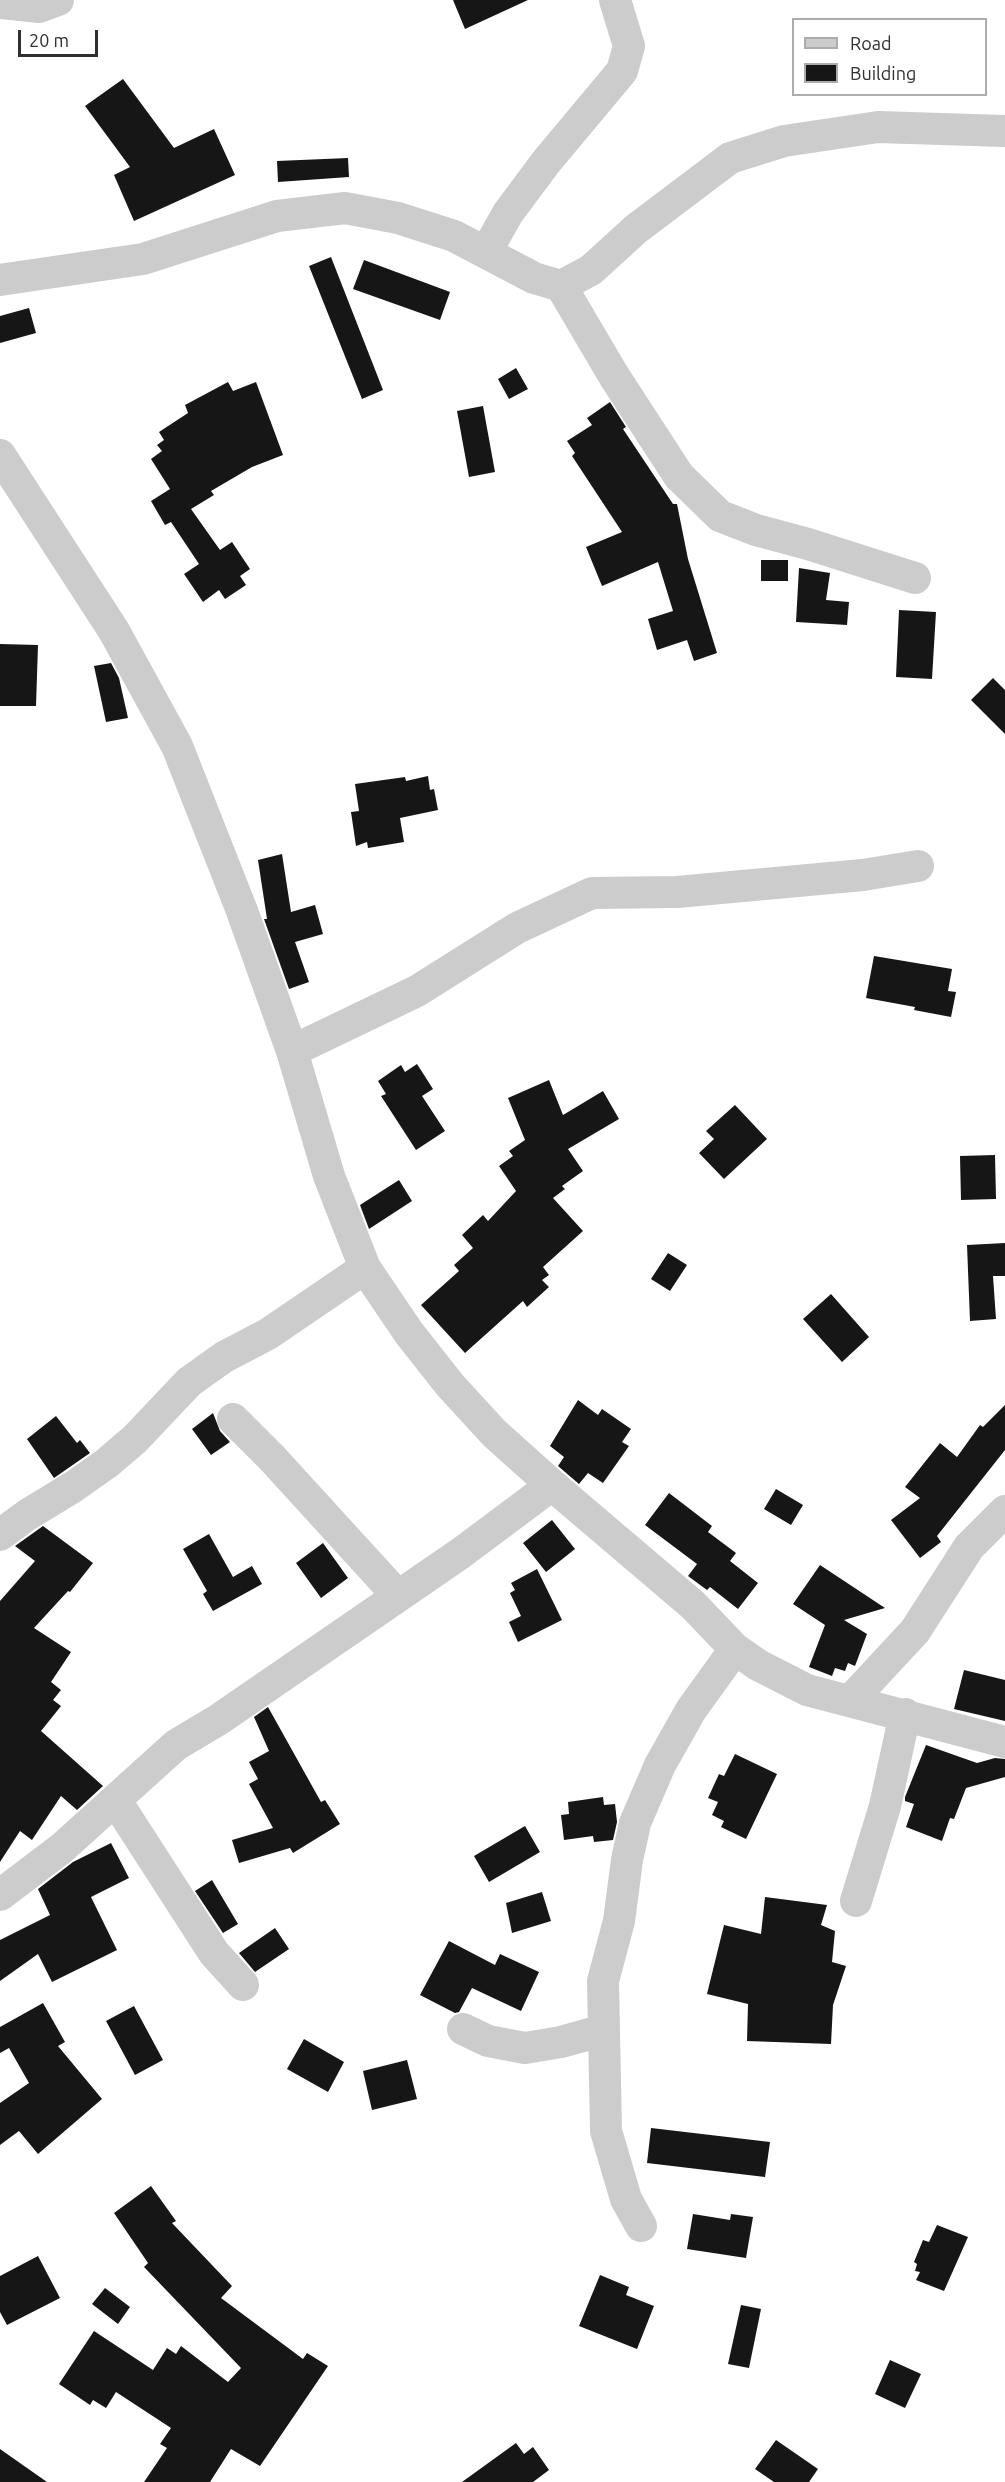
<!DOCTYPE html>
<html>
<head>
<meta charset="utf-8">
<style>
	body { margin:0 }
	#map { position:relative; width:1005px; height:2482px; overflow:hidden; background:#fff; font-family:Ubuntu,sans-serif }
	canvas { display:block }
	.legend { position:absolute; left:792px; top:18px; width:195px; height:78px; box-sizing:border-box; background:#fff; border:2px solid #acacac; margin:0; padding:8px 10px; list-style:none; font-size:18px; color:#2f2f2f }
	.legend li { display:flex; align-items:center; gap:12px; height:30px }
	.legend b { width:30px; border:2px solid #acacac }
	.scale { position:absolute; left:18px; top:30px; width:80px; height:27px; box-sizing:border-box; border:3px solid #2f2f2f; border-top:0; padding-left:8px; font-size:18px; line-height:21px; white-space:nowrap; color:#2f2f2f; -webkit-text-stroke:4px #fff; paint-order:stroke }
</style>
</head>
<body>
<div id="map">
<canvas width="1005" height="2482"></canvas>
<ul class="legend">
<li><b style="height:8px;background:#ccc"></b>Road</li>
<li><b style="height:16px;background:#161616"></b>Building</li>
</ul>
<div class="scale">20 m</div>
</div>
<script>
const g = document.querySelector('canvas').getContext('2d');
g.lineJoin = 'round';
function fillPath(path, color) { g.fillStyle = color; g.fill(path, 'evenodd'); }
const toPath = rows => new Path2D(rows.map(r => 'M' + r).join(''));
function trace(path, color, width, dash) { g.strokeStyle = color; g.lineWidth = width; g.lineCap = dash ? 'butt' : 'round'; g.setLineDash(dash || []); g.stroke(path); }
fillPath(toPath([
	[453,0,528,0,465,29],
	[123,79,174,148,214,129,235,175,134,221,114,175,130,167,85,106],
	[348,158,349,177,278,182,277,161],
	[331,257,383,390,362,399,309,266],
	[364,260,450,292,440,320,353,289],
	[29,308,36,333,0,343,0,316],
	[516,368,528,389,509,399,498,379],
	[228,382,233,391,256,382,283,455,252,467,211,491,214,495,191,509,220,550,232,542,250,569,240,576,246,585,225,599,219,590,203,602,184,574,199,564,171,522,165,525,151,501,170,489,151,459,162,451,157,445,164,440,159,432,188,413,185,405],
	[610,402,626,427,623,429,673,504,677,504,688,559,717,653,694,661,687,640,657,650,648,619,673,611,658,562,602,586,586,547,622,532,572,456,575,453,567,441,592,425,587,418],
	[483,406,495,472,469,477,457,411],
	[761,560,788,560,788,581,761,581],
	[799,568,830,573,826,600,849,602,847,625,796,622],
	[899,610,936,612,932,679,896,677],
	[0,644,38,645,36,706,0,706],
	[111,663,119,678,128,718,106,722,94,666],
	[993,678,1005,690,1005,734,971,700],
	[428,776,430,790,434,789,438,810,400,818,404,842,368,848,367,842,356,846,351,812,359,811,355,784,405,777,406,781],
	[282,854,291,912,315,905,323,934,295,942,309,982,289,989,264,919,267,919,258,860],
	[874,956,952,969,948,991,956,992,951,1017,914,1010,915,1007,866,998],
	[417,1064,433,1089,422,1096,445,1131,416,1150,381,1096,386,1094,378,1081,401,1065,405,1072],
	[549,1080,563,1115,603,1091,619,1119,568,1149,583,1171,562,1186,565,1189,553,1198,583,1231,543,1267,549,1275,542,1280,549,1287,527,1307,523,1301,465,1353,421,1305,459,1271,454,1265,473,1248,462,1235,483,1215,488,1221,516,1191,499,1166,513,1156,509,1151,525,1140,508,1098],
	[735,1105,767,1139,724,1179,699,1153,714,1139,706,1131],
	[995,1155,996,1199,961,1200,960,1156],
	[399,1180,412,1201,369,1229,360,1205],
	[1005,1243,1005,1276,993,1276,996,1319,970,1321,967,1245],
	[668,1253,687,1265,670,1291,651,1279],
	[831,1294,869,1337,842,1362,803,1319],
	[578,1400,598,1415,602,1409,631,1429,622,1442,629,1446,603,1483,588,1473,579,1484,558,1466,564,1457,550,1446],
	[1005,1405,1005,1450,937,1536,941,1542,920,1558,891,1520,920,1498,905,1487,940,1443,957,1457,980,1425,983,1427],
	[213,1413,220,1431,230,1442,211,1455,192,1429],
	[56,1416,77,1443,80,1440,90,1453,54,1478,27,1439],
	[776,1489,803,1505,791,1525,764,1509],
	[669,1493,712,1526,708,1532,736,1553,730,1561,758,1583,738,1609,710,1587,707,1590,688,1576,697,1564,645,1525],
	[552,1520,575,1549,546,1572,523,1543],
	[43,1526,93,1563,70,1592,68,1591,34,1628,71,1652,51,1682,61,1690,53,1700,61,1706,41,1731,103,1786,77,1810,61,1796,32,1840,20,1831,0,1862,0,1601,35,1561,15,1546],
	[209,1534,233,1577,252,1566,262,1584,213,1611,203,1594,207,1591,183,1549],
	[323,1543,348,1578,321,1598,296,1563],
	[820,1565,885,1608,844,1620,867,1634,855,1666,848,1663,845,1671,835,1668,832,1676,809,1667,825,1625,793,1604],
	[537,1569,562,1620,518,1642,509,1622,521,1616,510,1593,515,1590,511,1583],
	[964,1670,1005,1680,1005,1721,954,1709],
	[268,1707,321,1802,325,1800,340,1824,293,1853,290,1848,239,1863,232,1840,273,1828,249,1784,258,1779,249,1762,269,1751,254,1717],
	[926,1745,977,1763,995,1758,1005,1759,1005,1777,966,1788,954,1819,950,1818,942,1841,906,1827,914,1804,905,1801,905,1797],
	[735,1754,777,1774,746,1839,721,1827,724,1821,712,1815,718,1802,708,1798,719,1774,724,1776],
	[603,1797,604,1805,615,1804,617,1822,613,1840,594,1842,593,1836,564,1840,561,1815,569,1814,568,1802],
	[525,1826,540,1852,489,1882,474,1856],
	[111,1843,129,1878,91,1897,117,1950,52,1982,38,1954,0,1981,0,1940,50,1915,38,1889,73,1862],
	[212,1880,238,1924,223,1933,195,1891],
	[542,1892,551,1921,512,1933,506,1903],
	[765,1897,827,1905,821,1925,835,1931,832,1962,846,1966,833,2005,831,2044,747,2041,748,2004,707,1994,724,1925,761,1934],
	[275,1928,289,1949,255,1972,239,1953],
	[449,1941,495,1965,500,1954,539,1972,521,2011,472,1988,459,2012,455,2013,420,1995],
	[43,2003,65,2042,58,2046,102,2099,38,2154,19,2131,0,2145,0,2103,29,2083,9,2048,0,2053,0,2027],
	[134,2006,163,2060,135,2075,106,2021],
	[304,2039,344,2062,328,2092,287,2069],
	[407,2060,417,2099,372,2110,363,2071],
	[651,2128,770,2142,765,2177,647,2163],
	[151,2186,176,2221,172,2223,232,2286,221,2298,303,2359,307,2353,328,2366,260,2466,231,2449,210,2482,144,2482,167,2448,160,2444,171,2428,116,2392,106,2408,93,2400,90,2405,59,2384,94,2331,153,2370,167,2348,176,2354,181,2346,228,2382,241,2368,144,2267,148,2263,114,2213],
	[693,2214,730,2220,731,2214,753,2217,746,2258,687,2249],
	[937,2225,968,2237,944,2291,916,2280,920,2272,915,2271,917,2264,914,2262,923,2240,929,2242],
	[38,2256,60,2298,7,2325,0,2312,0,2276],
	[600,2275,629,2287,626,2295,654,2306,637,2349,579,2326],
	[105,2288,130,2307,118,2324,92,2304],
	[741,2305,761,2309,749,2368,728,2364],
	[890,2360,921,2374,905,2408,875,2394],
	[776,2440,818,2469,809,2482,774,2482,755,2469],
	[516,2443,524,2454,533,2447,549,2470,533,2482,462,2482],
	[0,2449,47,2482,0,2482]
]), '#161616');
trace(toPath([
	[0,3,39,7,58,0],
	[486,252,508,213,546,162,622,71,629,46,615,0],
	[0,280,143,259,277,216,345,208,398,218,454,236,534,278,561,286,591,270,636,229,730,158,784,141,878,127,1005,131],
	[561,286,614,376,679,476,720,516,756,530,808,544,915,578],
	[0,455,114,631,177,746,242,911,292,1051,329,1176,365,1268,409,1333,450,1385,494,1433,552,1485,693,1605,735,1649,758,1665,807,1690,1005,1742],
	[292,1051,417,991,517,928,592,893,677,892,863,875,918,866],
	[233,1419,272,1458,398,1596],
	[0,1535,27,1515,73,1487,107,1463,135,1439,189,1382,224,1357,268,1334,365,1268],
	[851,1700,915,1631,969,1547,1005,1511],
	[116,1801,214,1953,243,1985],
	[0,1895,62,1848,176,1745,218,1720,461,1553,552,1485],
	[856,1901,885,1806,905,1714],
	[463,2029,488,2041,525,2048,561,2042,604,2030],
	[641,2226,626,2199,606,2131,603,1981,619,1921,627,1860,635,1823,660,1765,691,1710,735,1649]
]), '#ccc', 32);
</script>
</body>
</html>
